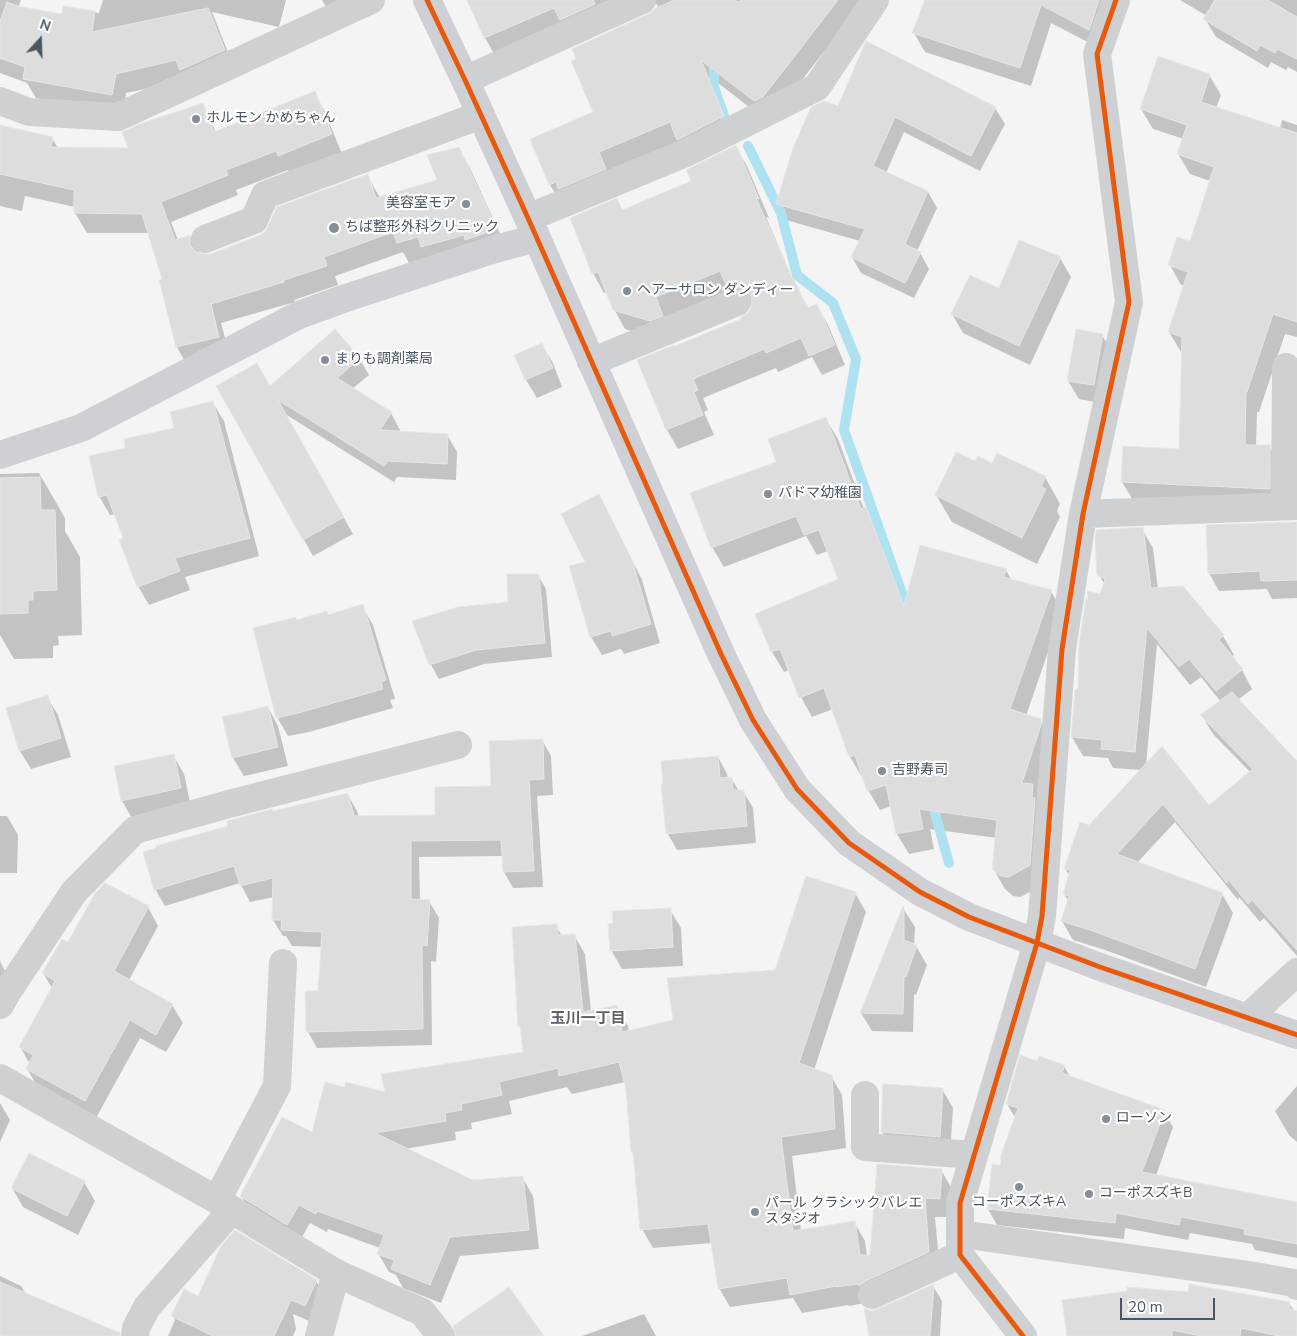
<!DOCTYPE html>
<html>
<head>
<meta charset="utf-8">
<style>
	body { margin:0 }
	#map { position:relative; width:1297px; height:1336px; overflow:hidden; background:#f4f4f4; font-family:"Nunito Sans",sans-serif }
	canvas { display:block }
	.north { position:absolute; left:15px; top:15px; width:50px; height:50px; -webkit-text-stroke:4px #fff; paint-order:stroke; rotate:20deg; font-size:14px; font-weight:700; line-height:20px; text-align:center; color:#4a5661 }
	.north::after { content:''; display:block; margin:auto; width:18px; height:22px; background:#4a5661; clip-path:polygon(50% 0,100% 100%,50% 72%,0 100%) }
	.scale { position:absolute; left:1120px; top:1298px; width:95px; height:22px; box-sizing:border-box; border:2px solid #4a5661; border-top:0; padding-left:6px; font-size:15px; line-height:18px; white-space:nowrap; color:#4a5661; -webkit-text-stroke:4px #fff; paint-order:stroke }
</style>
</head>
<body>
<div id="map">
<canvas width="1297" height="1336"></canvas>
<div class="north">N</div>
<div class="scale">20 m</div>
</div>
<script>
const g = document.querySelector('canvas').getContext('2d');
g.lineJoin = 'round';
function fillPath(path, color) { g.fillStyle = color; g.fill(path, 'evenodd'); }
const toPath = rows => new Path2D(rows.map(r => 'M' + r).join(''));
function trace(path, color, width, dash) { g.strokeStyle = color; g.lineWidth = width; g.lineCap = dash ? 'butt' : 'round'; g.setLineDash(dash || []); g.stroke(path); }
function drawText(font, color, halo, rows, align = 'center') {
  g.font = font + ' "Nunito Sans","Noto Sans JP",sans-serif'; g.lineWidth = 4.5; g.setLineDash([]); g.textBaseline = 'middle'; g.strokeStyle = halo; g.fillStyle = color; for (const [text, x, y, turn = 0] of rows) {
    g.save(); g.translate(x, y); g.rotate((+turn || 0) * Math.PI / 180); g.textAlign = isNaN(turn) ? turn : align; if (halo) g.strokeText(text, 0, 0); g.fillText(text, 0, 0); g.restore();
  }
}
fillPath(toPath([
	[0,0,21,0,18,8,63,16,65,8,99,13,103,0,286,0,279,27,212,12,235,70,187,80,126,93,123,114,36,98,27,83,0,73],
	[322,0,370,0,336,24],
	[468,0,864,0,774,116,766,120,709,76,735,136,562,204,550,185,531,139,595,113,649,15,656,9,658,5,655,4,647,5,496,57,485,38],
	[926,0,1103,0,1099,48,1051,23,1031,86,925,52,914,33],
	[1180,0,1297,0,1297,72,1288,67,1286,70,1271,62,1268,68,1216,37,1205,19,1207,16],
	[1209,75,1221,95,1216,108,1280,129,1282,120,1297,125,1297,337,1285,334,1259,412,1257,412,1256,446,1269,446,1281,466,1280,508,1134,502,1122,482,1180,450,1183,353,1181,352,1169,332,1185,286,1181,285,1170,265,1191,243,1210,181,1190,174,1178,154,1184,139,1153,129,1141,109],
	[314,92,325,112,342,154,290,175,288,170,236,190,238,195,171,222,178,240,190,236,201,255,211,255,260,236,367,175,380,198,438,181,458,148,470,168,507,249,428,257,409,263,403,252,335,276,338,285,294,300,295,302,221,323,230,356,188,367,177,347,160,281,164,280,150,233,87,233,75,213,75,207,25,196,22,211,0,206,0,132,52,138,58,148,130,149,202,105,216,132],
	[838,108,995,108,1005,124,980,171,904,132,886,173,928,192,937,208,917,251,920,253,929,269,914,298,861,273,852,257,860,241,786,220,777,204],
	[736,147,747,166,769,218,766,217,794,282,809,309,817,306,828,325,845,365,822,375,812,357,778,372,776,368,703,398,708,410,704,412,714,435,678,449,667,430,638,361,743,320,751,312,753,306,740,308,662,340,625,329,614,309,607,292,604,293,593,273,617,200,623,211,692,182],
	[1060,258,1071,277,1030,365,963,333,952,314],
	[1102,335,1113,354,1105,404,1079,399,1068,381],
	[542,345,553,363,562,387,537,398,526,380,515,356],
	[359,358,369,375,352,389,391,413,400,430,398,433,447,435,457,452,456,480,397,477,394,482,285,414,353,534,313,556,217,386,270,388],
	[213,403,224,421,259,556,185,577,190,590,149,605,138,586,125,539,116,514,110,515,99,496,127,449,176,428],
	[826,419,838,439,864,509,865,509,877,529,906,604,1006,570,1012,581,1051,591,1062,611,1026,716,1040,720,1052,741,1052,746,1037,793,1044,806,1041,885,1021,897,1013,896,1005,889,993,868,997,838,930,829,934,849,909,854,897,834,891,806,880,810,868,790,863,776,862,777,850,757,833,709,812,717,801,697,790,670,784,672,772,652,756,615,840,580,828,551,817,555,806,536,724,567,712,547,778,462],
	[976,462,992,465,1045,477,1060,504,1057,511,1060,517,1037,564,952,522,936,495],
	[39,473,65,518,65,531,80,557,82,635,58,636,59,645,53,646,53,658,14,659,0,635,0,474],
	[609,514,642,580,660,643,624,654,621,649,602,655,591,637,587,563],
	[1297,523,1297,598,1272,599,1267,589,1219,591,1209,573],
	[1142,529,1153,548,1158,589,1223,636,1234,655,1231,657,1242,670,1252,689,1238,700,1297,763,1297,956,1264,918,1260,922,1239,897,1238,900,1175,822,1137,863,1222,894,1233,913,1206,987,1105,950,1073,940,1062,921,1069,902,1064,894,1070,876,1065,869,1089,827,1141,770,1113,768,1108,758,1083,756,1072,737,1080,690,1101,596,1105,585,1099,575],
	[1157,644,1190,685,1201,677,1221,702,1202,716,1213,734,1251,773,1209,806,1146,765],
	[538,575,546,589,552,657,484,664,439,679,431,665,414,622,509,603],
	[362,606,373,625,395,699,390,700,393,708,309,732,288,736,277,717,297,621,328,616],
	[47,697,58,715,71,757,31,769,20,751,7,709],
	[268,707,278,726,288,766,244,776,233,758],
	[542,740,551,756,553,795,537,796,543,887,513,888,504,872,503,856,419,857,420,901,429,901,439,918,436,962,431,961,432,1045,317,1048,308,1032,319,992,322,947,292,946,286,936,283,936,273,920,274,897,250,902,240,883,165,906,155,889,273,813,348,795,357,811,359,817,437,816,493,788],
	[173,755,184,774,191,807,133,820,122,801,115,767],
	[718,757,727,774,728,778,731,778,739,791,743,791,753,808,756,843,677,850,668,834,664,785],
	[0,816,7,816,18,835,17,873,0,873],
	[855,893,866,912,814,1070,831,1076,842,1095,846,1148,792,1156,801,1231,854,1222,865,1241,867,1256,872,1256,941,1170,952,1189,950,1217,935,1217,940,1271,870,1302,849,1306,848,1305,802,1313,793,1298,730,1307,719,1288,712,1243,653,1248,642,1229,635,1156,633,1152,625,1082,572,1094,567,1087,509,1101,512,1114,471,1123,472,1129,455,1132,456,1140,405,1149,473,1182,522,1177,533,1196,539,1249,460,1256,441,1303,403,1288,396,1275,389,1272,378,1253,380,1248,328,1229,327,1232,310,1223,298,1244,253,1215,241,1196,313,1134,345,1088,387,1094,524,1053,522,1031,519,1026,556,926,562,936,574,935,585,954,591,1011,617,1007,628,1026,629,1032,674,1021,775,971],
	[148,907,158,926,129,980,172,1005,183,1023,166,1052,140,1038,96,1118,38,1087,27,1069,30,1064,20,1047,52,988,43,973,69,944],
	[903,908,915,927,914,946,916,946,927,965,916,995,914,994,913,1032,872,1031,861,1013],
	[670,910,681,928,683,966,622,969,611,950],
	[0,961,8,977,0,980],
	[1038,1063,1064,1066,1070,1077,1164,1111,1173,1127,1156,1176,1297,1204,1297,1258,1255,1250,1252,1244,1190,1233,1188,1240,1125,1228,1124,1239,997,1225,988,1209,1016,1119,1007,1104],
	[884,1085,942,1089,953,1108,950,1155,893,1151,882,1132],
	[1297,1086,1297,1142,1289,1135,1275,1111],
	[0,1103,10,1120,0,1142],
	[84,1182,95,1201,78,1235,23,1207,12,1188],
	[0,1276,21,1286,26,1294,110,1336,10,1336,0,1331],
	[316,1281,327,1299,316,1324,293,1314,296,1329,293,1336,168,1336,175,1320,173,1316,199,1297],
	[933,1286,942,1301,940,1336,871,1336,871,1312,879,1310],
	[1289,1303,1294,1311,1297,1312,1297,1336,1068,1336],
	[644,1314,656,1336,582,1336]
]), '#0003');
trace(toPath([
	[714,58,714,87,724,116],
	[748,146,781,213,797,275,833,303,856,359,844,430,909,613],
	[931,799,949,863]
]), '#aee2f0', 10);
const building = toPath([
	[467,0,593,0,595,4,560,20,554,8,484,38,467,0],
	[674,0,735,0,738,2,742,0,838,0,763,97,754,101,701,60,724,116,677,140,670,122,599,152,606,169,558,189,556,182,549,185,530,139,593,112,571,61,576,59,572,49,648,14,655,9,674,0],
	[925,0,1099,0,1089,30,1041,5,1020,68,912,33,925,0],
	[1215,0,1268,0,1297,17,1297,59,1277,49,1275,53,1260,45,1257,51,1203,19,1215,0],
	[7,2,17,6,62,14,63,6,95,11,92,32,208,8,225,50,180,70,176,60,116,74,112,95,23,79,25,67,0,58,0,21,7,2],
	[866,41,996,107,971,156,895,117,873,166,928,191,905,244,921,252,905,283,851,257,865,229,776,204,793,148,811,107,824,101,838,106,866,41],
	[1158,56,1210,74,1201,102,1297,133,1297,322,1273,314,1247,392,1246,392,1245,445,1270,445,1270,489,1121,482,1123,446,1179,449,1182,337,1168,332,1188,272,1168,265,1177,237,1190,241,1214,167,1177,154,1187,125,1140,109,1158,56],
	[315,91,332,134,278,156,276,151,226,170,228,175,161,202,175,240,190,235,190,244,195,251,202,254,211,254,260,235,265,232,268,226,277,207,368,174,376,198,437,180,427,155,459,147,497,229,465,240,464,235,421,247,418,237,397,243,393,232,324,257,327,266,284,280,284,282,211,304,219,337,176,347,159,280,162,279,142,214,74,213,74,190,0,174,0,125,53,137,51,147,128,148,122,132,137,125,203,103,214,132,315,91],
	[736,145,759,199,756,198,792,278,793,277,807,308,817,304,835,345,809,356,801,338,766,353,764,349,693,379,698,390,694,392,703,415,666,430,637,360,674,345,675,346,741,319,741,317,750,311,752,304,751,296,747,290,740,287,728,289,720,271,656,297,663,316,650,321,613,310,598,272,592,274,570,218,617,198,622,210,691,181,686,170,736,145],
	[1019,240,1061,257,1019,346,951,314,970,275,999,288,1019,240],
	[335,329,360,358,337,378,392,412,380,430,448,434,447,464,388,461,384,466,278,400,344,517,303,540,216,386,257,363,270,386,335,329],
	[1076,329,1103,334,1094,385,1067,381,1076,329],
	[542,343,553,368,525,380,514,355,542,343],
	[213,401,250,538,175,558,180,571,137,587,119,540,123,538,107,495,98,497,89,456,125,448,124,439,174,428,170,412,213,401],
	[826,417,861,509,866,507,904,606,920,545,1007,569,1003,577,1052,590,1010,709,1041,719,1041,725,1022,783,1033,784,1032,798,1035,798,1030,865,1009,877,1001,876,992,869,997,820,919,809,923,829,896,834,886,785,867,791,855,755,849,757,824,688,799,698,780,649,771,652,755,614,838,579,819,530,804,535,796,516,711,548,690,493,776,462,768,439,826,417],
	[956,452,975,461,978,456,992,463,997,453,1046,476,1041,487,1046,489,1022,538,935,495,956,452],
	[40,477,41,510,55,510,57,590,33,591,33,600,28,600,28,613,0,614,0,478,40,477],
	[599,494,632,560,651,624,612,636,611,631,590,637,569,566,585,562,561,514,599,494],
	[1297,522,1297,580,1261,581,1260,571,1208,574,1206,525,1297,522],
	[1143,527,1151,588,1183,586,1224,635,1219,640,1243,669,1216,691,1189,659,1179,667,1147,628,1135,752,1101,749,1102,740,1071,737,1075,689,1078,689,1079,644,1086,598,1088,599,1087,591,1100,594,1105,579,1097,575,1095,541,1096,530,1143,527],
	[507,574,539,574,545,643,476,650,429,665,412,621,458,607,508,602,507,574],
	[363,604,386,680,381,682,383,689,298,713,276,718,253,628,296,617,297,620,327,611,328,615,363,604],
	[1232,692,1297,761,1297,950,1252,900,1248,904,1228,879,1227,883,1163,804,1117,854,1223,893,1195,969,1093,931,1061,921,1069,896,1063,894,1070,870,1064,869,1080,822,1089,825,1162,746,1209,805,1253,769,1200,715,1232,692],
	[48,695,61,738,19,751,6,708,48,695],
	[268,706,278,747,232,758,222,717,268,706],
	[543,739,544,779,529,780,534,871,503,872,501,840,411,841,411,899,430,900,427,946,422,945,423,1029,306,1032,305,991,318,991,322,932,281,930,282,920,272,920,273,878,240,886,234,866,154,890,143,852,156,848,156,846,228,826,227,821,272,809,273,811,348,793,354,816,435,815,435,787,491,786,489,741,543,739],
	[174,754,181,788,121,801,114,766,174,754],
	[718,756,720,778,732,777,733,790,744,790,747,826,666,834,661,784,663,784,661,761,718,756],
	[806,876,856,892,799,1063,832,1075,835,1129,781,1137,793,1231,855,1221,860,1255,870,1255,877,1164,942,1169,940,1199,925,1198,929,1252,866,1281,859,1286,859,1284,836,1287,836,1286,790,1295,787,1278,718,1289,708,1224,640,1230,633,1152,631,1152,626,1089,619,1062,559,1076,558,1068,499,1082,502,1095,461,1104,462,1110,445,1113,446,1121,375,1133,473,1180,523,1176,529,1230,450,1237,430,1285,391,1269,394,1260,377,1254,384,1235,317,1211,316,1214,299,1205,287,1225,240,1196,282,1117,312,1132,325,1082,344,1087,346,1082,385,1092,381,1074,523,1052,520,1026,518,1027,512,927,557,924,558,935,575,934,583,1012,617,1005,622,1032,673,1020,667,978,775,970,806,876],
	[105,883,149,906,114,971,173,1004,156,1035,130,1020,85,1101,26,1069,33,1055,19,1047,55,981,42,973,62,939,68,942,95,893,105,883],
	[903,906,904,907,904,940,917,945,906,977,904,976,903,1014,860,1013,903,906],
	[671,908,673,947,610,951,608,924,613,923,612,911,671,908],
	[1020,1055,1037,1061,1039,1056,1065,1065,1062,1073,1165,1110,1142,1172,1297,1202,1297,1244,1244,1234,1245,1229,1181,1217,1179,1225,1116,1213,1115,1223,987,1209,992,1164,1001,1165,1001,1155,1018,1108,1006,1104,1020,1055],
	[883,1084,943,1088,940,1137,881,1132,883,1084],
	[29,1153,85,1181,67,1216,11,1188,29,1153],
	[235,1230,317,1280,305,1306,291,1300,274,1336,213,1336,171,1316,184,1289,198,1296,221,1246,235,1230],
	[0,1282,120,1333,120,1336,0,1336,0,1282],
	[934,1284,930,1336,869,1336,864,1308,871,1311,878,1309,934,1284],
	[1189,1284,1290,1302,1289,1309,1297,1311,1297,1336,1279,1336,1241,1328,1240,1336,1202,1336,1172,1330,1172,1336,1067,1336,1062,1300,1127,1291,1127,1287,1188,1292,1189,1284],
	[509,1287,544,1336,456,1336,453,1326,509,1287]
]);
fillPath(building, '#ddddde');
trace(building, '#e5e6e7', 1);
trace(toPath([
	[465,80,642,0],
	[0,101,29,112,118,117,371,0],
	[528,218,688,152,817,87,875,0],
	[205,239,254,220,265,195,481,115],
	[591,362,737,302],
	[1285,506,1286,367],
	[1083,514,1297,506],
	[0,1005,8,991,74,892,135,830,229,804,458,745],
	[1247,1018,1297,972],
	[0,1078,217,1200,258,1226,336,1273,422,1312,441,1336],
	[865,1095,865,1147,974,1155],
	[217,1200,277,1086,283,963],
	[961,1234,1249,1275,1294,1283,1297,1286],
	[872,1295,960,1255],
	[135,1336,136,1328,147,1307,232,1210],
	[319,1336,336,1273],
	[1023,1336,960,1255,960,1203,1037,943,1042,916,1062,649,1083,514,1129,302,1097,54,1116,0]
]), '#ced0d2', 28);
trace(toPath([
	[427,0,465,80,528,218,721,654,753,720,797,789,849,843,920,892,969,917,1100,967,1297,1035],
	[0,455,81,428,299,315,343,299,492,250,536,238]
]), '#ced0d4', 28);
trace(toPath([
	[427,0,465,80,528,218,721,654,753,720,797,789,849,843,920,892,969,917,1100,967,1297,1035],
	[1023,1336,960,1255,960,1203,1037,943,1042,916,1062,649,1083,514,1129,302,1097,54,1116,0]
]), '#e8590c', 5);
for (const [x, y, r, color] of [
	[196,119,5,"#868d94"],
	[466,204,5,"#868d94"],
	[334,228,6,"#868d94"],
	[627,291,5,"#868d94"],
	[325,360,5,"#868d94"],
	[768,494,5,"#868d94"],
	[882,771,5,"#868d94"],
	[1106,1119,5,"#868d94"],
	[1019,1187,5,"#868d94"],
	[1089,1194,5,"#868d94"],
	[755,1212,5,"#868d94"]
]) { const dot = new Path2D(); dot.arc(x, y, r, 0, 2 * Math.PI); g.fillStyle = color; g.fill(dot); trace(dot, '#fff', 2); }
drawText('14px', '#4a5661', '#fff', [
	["ホルモン かめちゃん",206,119],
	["美容室モア",456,204,"right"],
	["ちば整形外科クリニック",345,228],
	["ヘアーサロン ダンディー",637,291],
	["まりも調剤薬局",335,360],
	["パドマ幼稚園",778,494],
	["吉野寿司",892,771],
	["ローソン",1116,1119],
	["コーポスズキB",1099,1194],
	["コーポスズキA",1019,1203,"center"],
	["パール クラシックバレエ",765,1204],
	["スタジオ",765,1220]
], 'left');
drawText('bold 15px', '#5f6368', '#fff', [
	["玉川一丁目",588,1019]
]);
</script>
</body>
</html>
